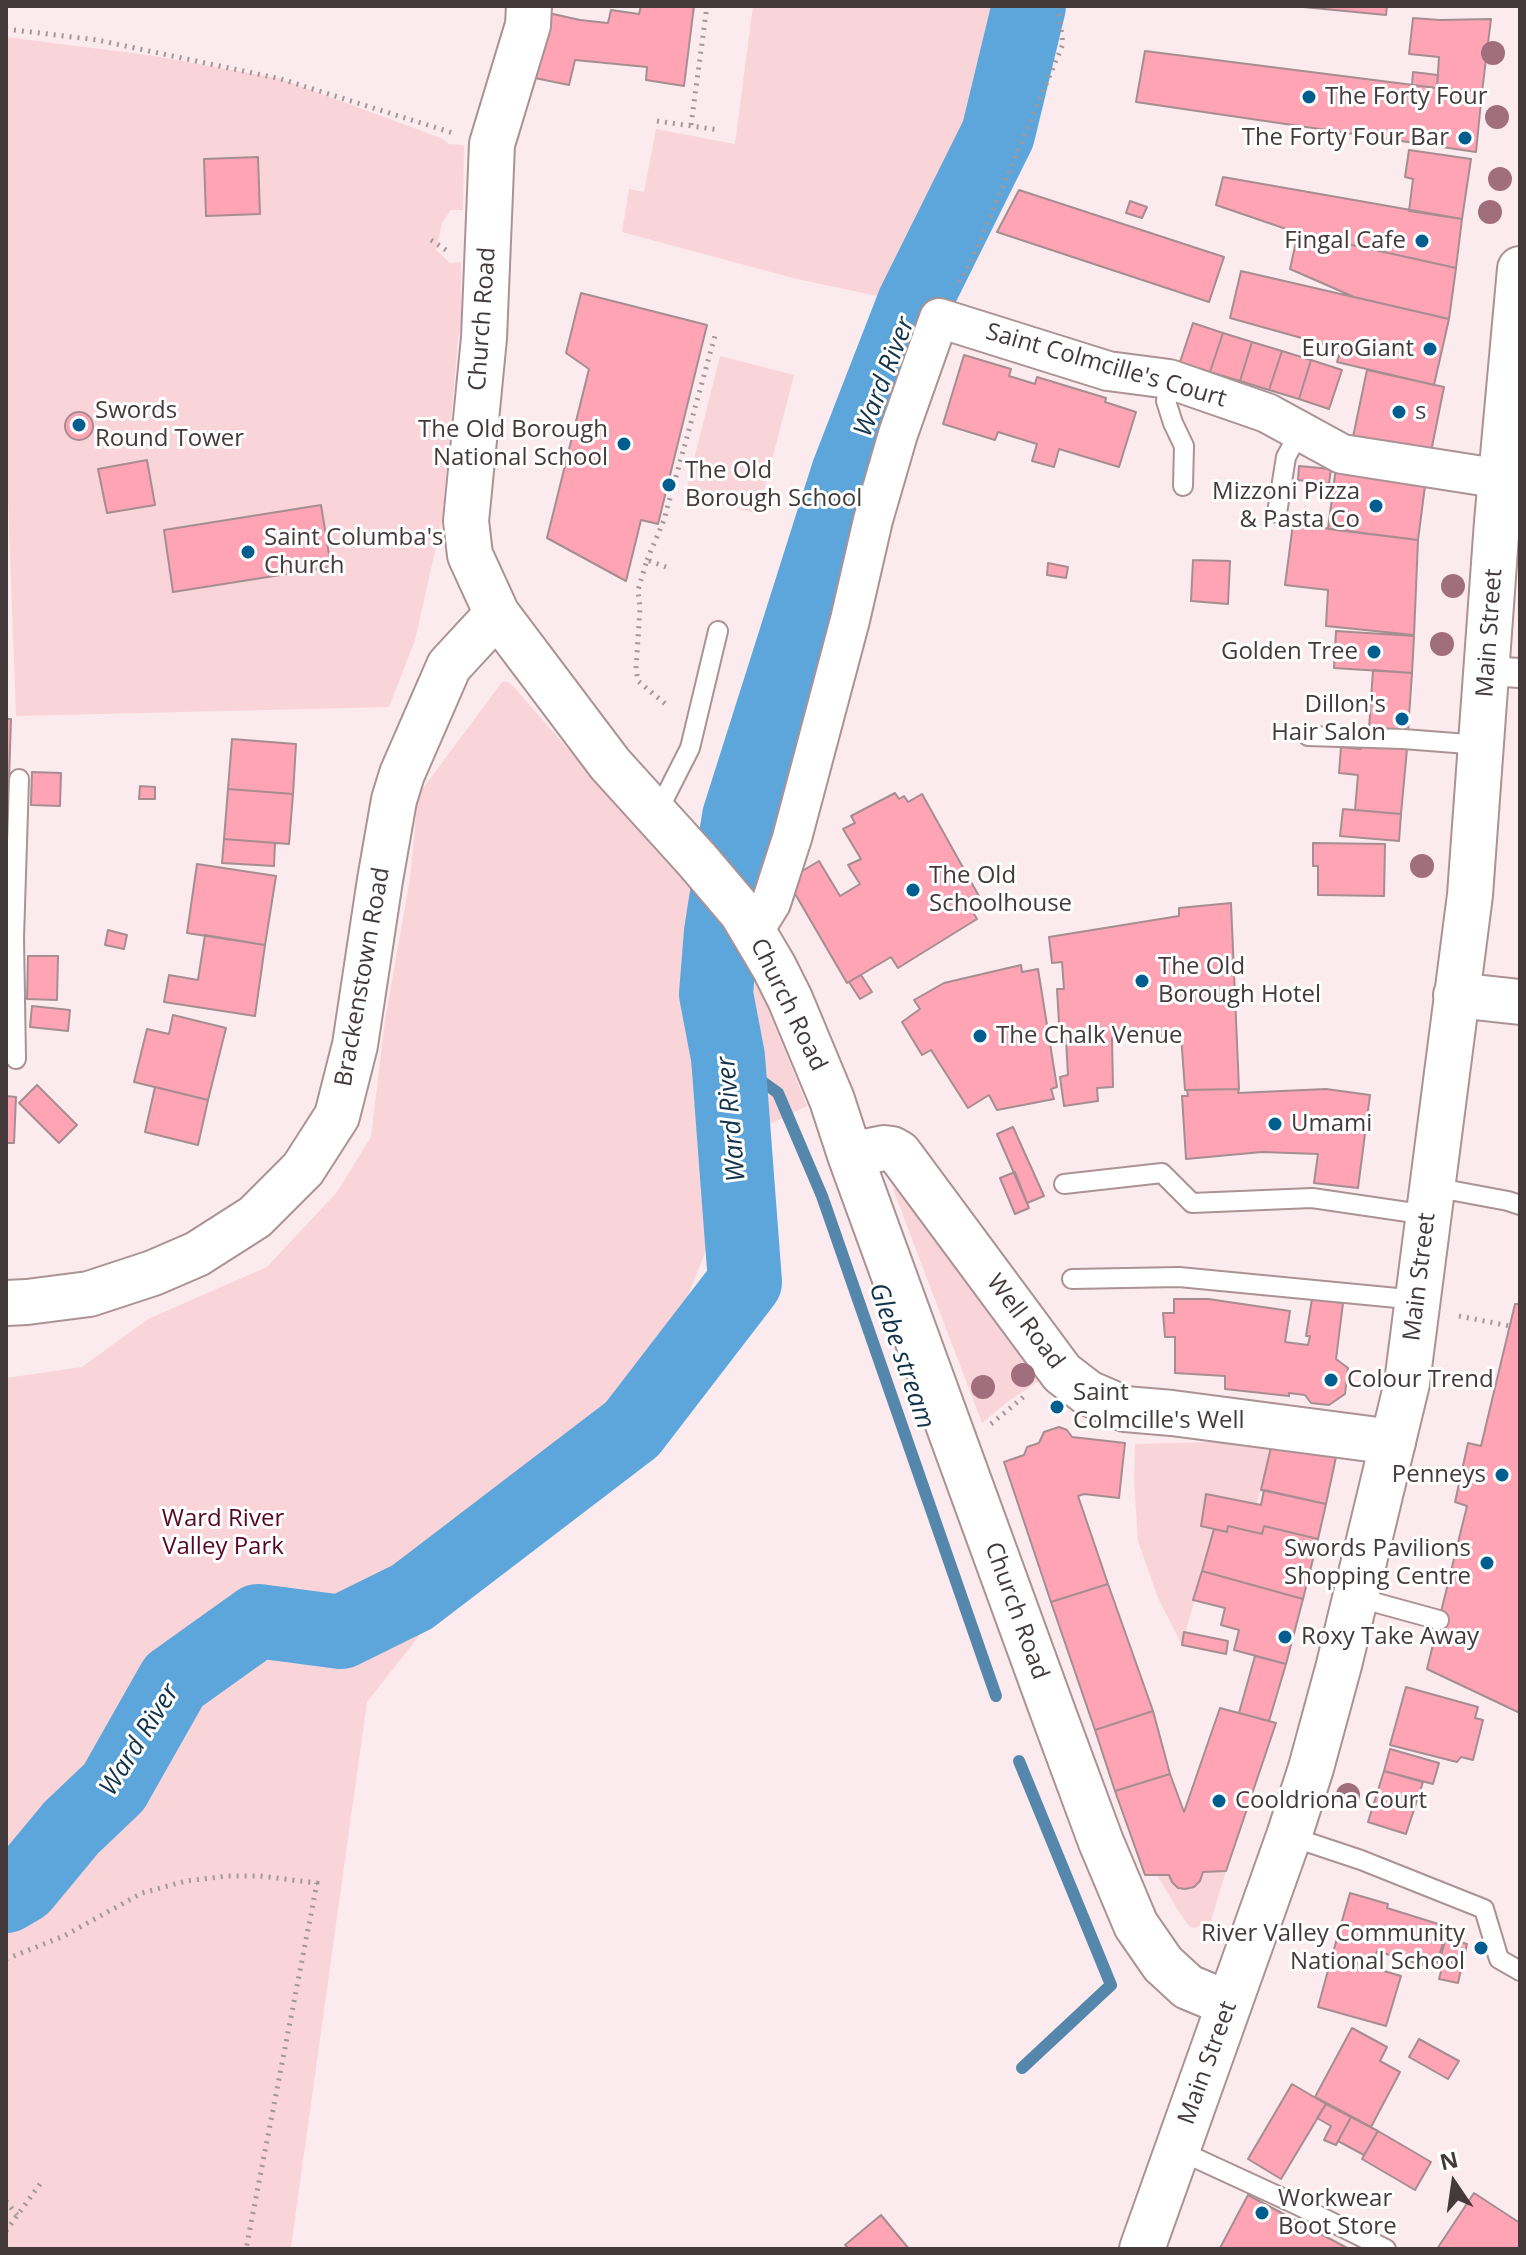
<!DOCTYPE html>
<html>
<head>
<meta charset="utf-8">
<style>
	body { margin:0 }
	#map { position:relative; width:1526px; height:2255px; overflow:hidden; background:#fbebee; font-family:"Open Sans",sans-serif }
	canvas { display:block }
	.frame { position:absolute; inset:0; border:8px solid #443a3b; pointer-events:none }
	.north { position:absolute; left:1414px; top:2143px; width:80px; height:80px; -webkit-text-stroke:6px #fff; paint-order:stroke; rotate:347deg; font-size:22px; font-weight:700; line-height:32px; text-align:center; color:#443a3b }
	.north::after { content:''; display:block; margin:auto; width:28px; height:36px; background:#443a3b; clip-path:polygon(50% 0,100% 100%,50% 72%,0 100%) }
</style>
</head>
<body>
<div id="map">
<canvas width="1526" height="2255"></canvas>
<div class="frame"></div>
<div class="north">N</div>
</div>
<script>
const g = document.querySelector('canvas').getContext('2d');
g.lineJoin = 'round';
function fillPath(path, color) { g.fillStyle = color; g.fill(path, 'evenodd'); }
const toPath = rows => new Path2D(rows.map(r => 'M' + r).join(''));
function trace(path, color, width, dash) { g.strokeStyle = color; g.lineWidth = width; g.lineCap = dash ? 'butt' : 'round'; g.setLineDash(dash || []); g.stroke(path); }
function drawText(font, color, halo, rows, align = 'center') {
  g.font = font + ' "Open Sans",sans-serif'; g.lineWidth = 6; g.setLineDash([]); g.textBaseline = 'middle'; g.strokeStyle = halo; g.fillStyle = color; for (const [text, x, y, turn = 0] of rows) {
    g.save(); g.translate(x, y); g.rotate((+turn || 0) * Math.PI / 180); g.textAlign = isNaN(turn) ? turn : align; if (halo) g.strokeText(text, 0, 0); g.fillText(text, 0, 0); g.restore();
  }
}
fillPath(toPath([
	[753,6,1004,6,982,123,897,300,797,279,622,232,629,189,644,192,656,129,735,144],
	[6,37,155,56,281,79,441,138,449,144,464,145,463,210,451,210,442,223,436,250,450,263,461,262,461,325,458,341,442,520,415,640,389,707,16,716,6,444],
	[720,356,794,375,758,514,685,495],
	[502,682,508,682,512,685,618,806,682,872,729,930,750,964,807,1106,762,1128,700,1149,710,1234,702,1261,680,1314,638,1377,489,1506,476,1585,441,1608,367,1702,291,2247,289,2249,6,2249,6,1378,82,1367,148,1319,267,1267,337,1192,371,1137,385,1020,410,879,418,795],
	[896,1188,1040,1380,1006,1403,982,1423,893,1189],
	[1218,1442,1272,1443,1257,1504,1206,1494,1201,1526,1214,1529,1182,1645,1158,1598,1138,1541,1134,1481,1135,1444],
	[1226,1871,1210,1924,1206,1923,1194,1928,1189,1926,1179,1912,1157,1875,1169,1875,1172,1882,1178,1888,1185,1889,1194,1887,1200,1881,1203,1872]
]), '#f9d4d9');
trace(toPath([
	[728,1057,778,1093,822,1196,996,1696],
	[1019,1761,1111,1985,1022,2068]
]), '#5586ab', 12);
trace(toPath([
	[6,1896,23,1886,71,1828,114,1787,174,1681,258,1621,341,1632,412,1597,632,1429,745,1282,728,1057,716,994,721,932,739,817,848,473,914,303,998,134,1029,6]
]), '#5ca6db', 74);
const building = toPath([
	[641,6,694,6,684,86,646,80,647,67,575,60,569,85,520,75,535,10,580,20,608,23,611,10,639,14,641,6],
	[1293,6,1387,6,1386,15,1293,6],
	[1413,18,1440,20,1491,19,1482,92,1437,88,1439,57,1409,54,1413,18],
	[1145,51,1437,88,1482,92,1476,152,1136,102,1145,51],
	[1413,72,1438,75,1437,88,1412,85,1413,72],
	[1409,150,1471,159,1462,219,1409,211,1413,179,1405,177,1409,150],
	[258,157,260,214,206,216,204,159,258,157],
	[1223,177,1462,219,1456,268,1298,233,1216,205,1223,177],
	[1019,190,1224,257,1209,302,997,232,1019,190],
	[1130,201,1147,207,1142,218,1126,213,1130,201],
	[1298,233,1456,268,1449,319,1354,297,1290,269,1298,233],
	[1241,271,1449,319,1434,385,1337,362,1341,349,1230,318,1241,271],
	[581,293,707,325,658,524,641,520,626,581,547,538,589,369,566,353,581,293],
	[1193,323,1223,333,1210,372,1180,362,1193,323],
	[1223,333,1252,342,1240,381,1210,372,1223,333],
	[1252,342,1282,351,1269,390,1240,381,1252,342],
	[1282,351,1311,360,1299,399,1269,390,1282,351],
	[964,355,1011,369,1009,376,1035,384,1037,377,1106,398,1105,402,1136,412,1119,467,1059,449,1054,467,1032,461,1037,444,998,432,995,440,943,424,964,355],
	[1311,360,1342,370,1329,409,1299,399,1311,360],
	[1367,370,1444,387,1430,457,1353,437,1367,370],
	'65 426a14 14 0 1 1 28 0a14 14 0 1 1-28 0Z',
	[147,460,155,505,107,513,98,469,147,460],
	[1299,466,1331,469,1329,484,1298,480,1299,466],
	[1336,467,1426,478,1418,540,1328,529,1336,467],
	[321,505,331,567,173,592,164,530,321,505],
	[1293,524,1418,540,1414,635,1326,626,1328,590,1285,585,1293,524],
	[1193,560,1230,561,1228,604,1191,601,1193,560],
	[1048,563,1068,567,1066,578,1047,575,1048,563],
	[1336,631,1414,636,1412,673,1334,668,1336,631],
	[1373,670,1412,673,1408,731,1369,729,1373,670],
	[6,719,11,719,9,780,6,780,6,719],
	[232,739,296,744,293,794,228,789,232,739],
	[1361,746,1407,749,1401,814,1355,810,1358,775,1339,773,1341,747,1361,749,1361,746],
	[32,772,61,773,60,806,31,805,32,772],
	[140,786,155,787,155,799,139,799,140,786],
	[228,789,293,794,289,844,224,839,228,789],
	[895,793,899,799,904,796,908,802,922,794,980,898,969,906,977,919,898,968,891,957,847,983,787,880,819,861,840,896,860,884,848,865,861,859,843,829,855,823,851,816,895,793],
	[1343,809,1401,814,1399,841,1340,836,1343,809],
	[224,839,275,843,274,866,222,863,224,839],
	[1313,843,1385,844,1384,896,1318,895,1318,866,1313,866,1313,843],
	[197,864,276,876,265,945,187,933,197,864],
	[1231,903,1239,1089,1185,1090,1181,1035,1112,1038,1113,1087,1097,1088,1098,1101,1064,1106,1060,1077,1068,1075,1066,1039,1060,1039,1057,989,1064,989,1062,962,1052,963,1049,937,1179,916,1179,908,1231,903],
	[108,930,127,935,124,949,105,945,108,930],
	[205,935,265,945,255,1016,164,1002,169,975,198,980,205,935],
	[28,956,58,956,57,1000,27,999,28,956],
	[1021,965,1022,972,1038,969,1057,1087,1051,1089,1054,1099,997,1110,989,1095,968,1108,931,1050,922,1055,902,1022,920,1009,914,1000,944,983,1021,965],
	[861,975,872,992,860,999,849,982,861,975],
	[32,1006,70,1010,68,1031,30,1027,32,1006],
	[173,1015,226,1028,208,1100,134,1082,147,1029,169,1034,173,1015],
	[37,1085,77,1125,59,1143,19,1103,37,1085],
	[155,1087,208,1100,198,1145,145,1132,155,1087],
	[1239,1089,1238,1093,1326,1089,1370,1095,1358,1188,1314,1183,1318,1154,1262,1152,1186,1159,1182,1096,1188,1096,1187,1090,1239,1089],
	[6,1096,16,1097,14,1143,6,1143,6,1096],
	[1013,1127,1044,1196,1027,1203,997,1134,1013,1127],
	[1015,1172,1029,1208,1015,1214,1000,1178,1015,1172],
	[1174,1299,1208,1299,1290,1311,1285,1342,1308,1345,1310,1336,1306,1336,1312,1299,1343,1303,1336,1359,1348,1368,1345,1394,1329,1405,1311,1403,1305,1395,1289,1393,1289,1396,1225,1389,1225,1376,1175,1373,1175,1337,1165,1337,1163,1313,1174,1313,1174,1299],
	[1515,1304,1520,1304,1520,1713,1427,1669,1467,1506,1455,1502,1468,1443,1481,1446,1515,1304],
	[1059,1427,1067,1430,1072,1437,1125,1443,1119,1498,1084,1494,1078,1496,1108,1584,1051,1602,1004,1462,1024,1455,1027,1447,1039,1443,1044,1432,1059,1427],
	[1272,1443,1336,1457,1326,1504,1261,1490,1272,1443],
	[1264,1490,1326,1504,1318,1539,1264,1526,1262,1534,1228,1526,1227,1532,1201,1526,1206,1494,1261,1505,1264,1490],
	[1228,1526,1262,1534,1264,1526,1318,1539,1303,1599,1202,1571,1214,1529,1227,1532,1228,1526],
	[1202,1571,1303,1599,1286,1664,1234,1650,1239,1630,1221,1625,1225,1608,1193,1600,1202,1571],
	[1108,1584,1153,1711,1095,1730,1051,1602,1108,1584],
	[1184,1632,1228,1641,1226,1654,1182,1645,1184,1632],
	[1255,1656,1286,1664,1269,1721,1239,1713,1255,1656],
	[1406,1687,1478,1707,1475,1718,1483,1720,1473,1760,1461,1757,1457,1762,1390,1745,1406,1687],
	[1220,1708,1276,1723,1226,1871,1203,1872,1200,1881,1194,1887,1185,1889,1178,1888,1172,1882,1169,1875,1145,1875,1115,1791,1170,1774,1184,1812,1220,1708],
	[1153,1711,1170,1774,1115,1791,1095,1730,1153,1711],
	[1390,1749,1439,1763,1433,1784,1384,1771,1390,1749],
	[1384,1771,1423,1782,1406,1834,1368,1822,1384,1771],
	[1350,1893,1388,1904,1387,1908,1448,1927,1435,1969,1377,1951,1372,1968,1332,1956,1350,1893],
	[1446,1938,1467,1944,1462,1965,1440,1959,1446,1938],
	[1332,1956,1401,1976,1386,2026,1318,2007,1332,1956],
	[1444,1960,1462,1965,1458,1983,1439,1979,1444,1960],
	[1352,2028,1387,2047,1380,2061,1400,2072,1371,2127,1315,2097,1352,2028],
	[1419,2039,1459,2061,1448,2079,1409,2057,1419,2039],
	[1292,2084,1326,2104,1281,2179,1248,2159,1292,2084],
	[1326,2104,1351,2117,1336,2145,1324,2140,1331,2126,1317,2118,1326,2104],
	[1351,2117,1378,2131,1364,2155,1338,2141,1351,2117],
	[1378,2131,1431,2162,1415,2190,1362,2159,1378,2131],
	[1474,2193,1520,2223,1520,2249,1437,2249,1474,2193],
	[1248,2195,1349,2249,1220,2248,1248,2195],
	[881,2215,909,2249,849,2249,845,2245,881,2215]
]);
fillPath(building, '#fea4b4');
trace(building, '#a58d91', 2);
const service = toPath([
	[1169,379,1166,401,1173,423,1184,446,1183,486],
	[1277,513,1286,457,1300,431],
	[1308,736,1403,739,1481,745],
	[656,815,690,748,718,631],
	[6,938,14,938,19,779],
	[14,938,16,1059],
	[1064,1184,1162,1173,1192,1203,1312,1198,1428,1215],
	[1433,1187,1508,1201,1520,1205],
	[1072,1279,1179,1277,1418,1300],
	[1355,1597,1439,1620],
	[1289,1836,1361,1860,1484,1909,1499,1959,1520,1971],
	[1178,2150,1293,2203,1386,2249]
]);
const pedestrian = toPath([
	[1487,671,1520,673]
]);
const minor = toPath([
	[753,932,771,903,792,838,850,620,873,520,898,434,939,318,1108,371,1169,379,1267,413,1342,454,1502,479]
]);
const tertiary = toPath([
	[529,6,528,25,492,144,484,338,466,521,470,555,497,614,610,764,697,860,742,913,774,967,790,999,832,1100,850,1155,1054,1715,1101,1842,1136,1925,1163,1964,1188,1987,1229,2004],
	[850,1155,884,1148,892,1149,899,1153,1062,1373,1088,1393,1125,1409,1172,1413,1393,1442],
	[6,1303,27,1302,89,1294,153,1273,197,1254,255,1217,303,1169,337,1116,355,1045,380,880,394,800,402,774,449,666,497,614]
]);
const secondary = toPath([
	[1456,995,1520,1002],
	[1142,2249,1289,1836,1311,1768,1339,1665,1407,1383,1470,895,1497,522,1520,269]
]);
trace(service, '#aa9295', 22);
trace(pedestrian, '#aa9295', 32);
trace(minor, '#aa9295', 42);
trace(tertiary, '#aa9295', 48);
trace(secondary, '#aa9295', 48);
trace(toPath([
	[6,29,97,40,281,79,453,133],
	[657,121,719,130],
	[691,125,707,6],
	[431,240,446,250],
	[959,282,971,262,1063,44,1058,6],
	[647,560,664,520,716,332],
	[666,567,647,560,638,590,640,608,636,669,638,681,669,707],
	[1459,1316,1510,1326],
	[991,1424,1027,1394],
	[6,1959,64,1936,142,1893,186,1881,226,1876,260,1876,317,1883,246,2249],
	[6,2201,17,2215],
	[6,2231,40,2184]
]), '#a49799', 5, [2, 6]);
trace(service, '#fff', 18);
trace(pedestrian, '#fff', 28);
trace(minor, '#fff', 38);
trace(tertiary, '#fff', 44);
trace(secondary, '#fff', 44);
g.fillStyle = '#a16e7e';
for (const [x, y] of [
	[1493,53],
	[1497,117],
	[1500,179],
	[1490,212],
	[1453,586],
	[1442,644],
	[1422,866],
	[1023,1375],
	[983,1387],
	[1348,1795]
]) { g.beginPath(); g.arc(x, y, 12, 0, 2 * Math.PI); g.fill(); }
for (const [x, y, r, color] of [
	[1309,97,8,"#015e8f"],
	[1465,138,8,"#015e8f"],
	[1422,241,8,"#015e8f"],
	[1430,349,8,"#015e8f"],
	[1399,412,8,"#015e8f"],
	[79,425,8,"#015e8f"],
	[624,444,8,"#015e8f"],
	[669,485,8,"#015e8f"],
	[1376,506,8,"#015e8f"],
	[248,552,8,"#015e8f"],
	[1374,652,8,"#015e8f"],
	[1402,719,8,"#015e8f"],
	[913,890,8,"#015e8f"],
	[1142,981,8,"#015e8f"],
	[980,1036,8,"#015e8f"],
	[1275,1124,8,"#015e8f"],
	[1331,1380,8,"#015e8f"],
	[1057,1407,8,"#015e8f"],
	[1502,1475,8,"#015e8f"],
	[1487,1563,8,"#015e8f"],
	[1285,1637,8,"#015e8f"],
	[1219,1801,8,"#015e8f"],
	[1481,1948,8,"#015e8f"],
	[1262,2213,8,"#015e8f"]
]) { const dot = new Path2D(); dot.arc(x, y, r, 0, 2 * Math.PI); g.fillStyle = color; g.fill(dot); trace(dot, '#fff', 3); }
drawText('24px', '#443a3b', '#fff', [
	["The Forty Four",1325,97],
	["The Forty Four Bar",1449,138,"right"],
	["Fingal Cafe",1406,241,"right"],
	["EuroGiant",1414,349,"right"],
	["Swords",95,411],
	["Round Tower",95,439],
	["s",1415,412],
	["The Old Borough",608,430,"right"],
	["National School",608,458,"right"],
	["The Old",685,471],
	["Borough School",685,499],
	["Mizzoni Pizza",1360,492,"right"],
	["& Pasta Co",1360,520,"right"],
	["Saint Columba's",264,538],
	["Church",264,566],
	["Golden Tree",1358,652,"right"],
	["Dillon's",1386,705,"right"],
	["Hair Salon",1386,733,"right"],
	["The Old",929,876],
	["Schoolhouse",929,904],
	["The Old",1158,967],
	["Borough Hotel",1158,995],
	["The Chalk Venue",996,1036],
	["Umami",1291,1124],
	["Colour Trend",1347,1380],
	["Saint",1073,1393],
	["Colmcille's Well",1073,1421],
	["Penneys",1486,1475,"right"],
	["Swords Pavilions",1471,1549,"right"],
	["Shopping Centre",1471,1577,"right"],
	["Roxy Take Away",1301,1637],
	["Cooldriona Court",1235,1801],
	["River Valley Community",1465,1934,"right"],
	["National School",1465,1962,"right"],
	["Workwear",1278,2199],
	["Boot Store",1278,2227]
], 'left');
drawText('24px', '#443a3b', '#fff', [
	["Church Road",483,319,-86],
	["Saint Colmcille's Court",1106,366,16],
	["Main Street",1490,633,-86],
	["Brackenstown Road",363,977,-80],
	["Church Road",788,1005,64],
	["Main Street",1420,1277,-83],
	["Well Road",1025,1322,53],
	["Church Road",1016,1611,70],
	["Main Street",1208,2063,-70]
]);
drawText('24px', '#570722', '#fff', [
	["Ward River",223,1519],
	["Valley Park",223,1547]
]);
drawText('italic 26px', '#123349', '#fff', [
	["Ward River",885,377,-69],
	["Ward River",732,1119,-95],
	["Glebe stream",901,1356,71],
	["Ward River",140,1740,-58]
]);
</script>
</body>
</html>
